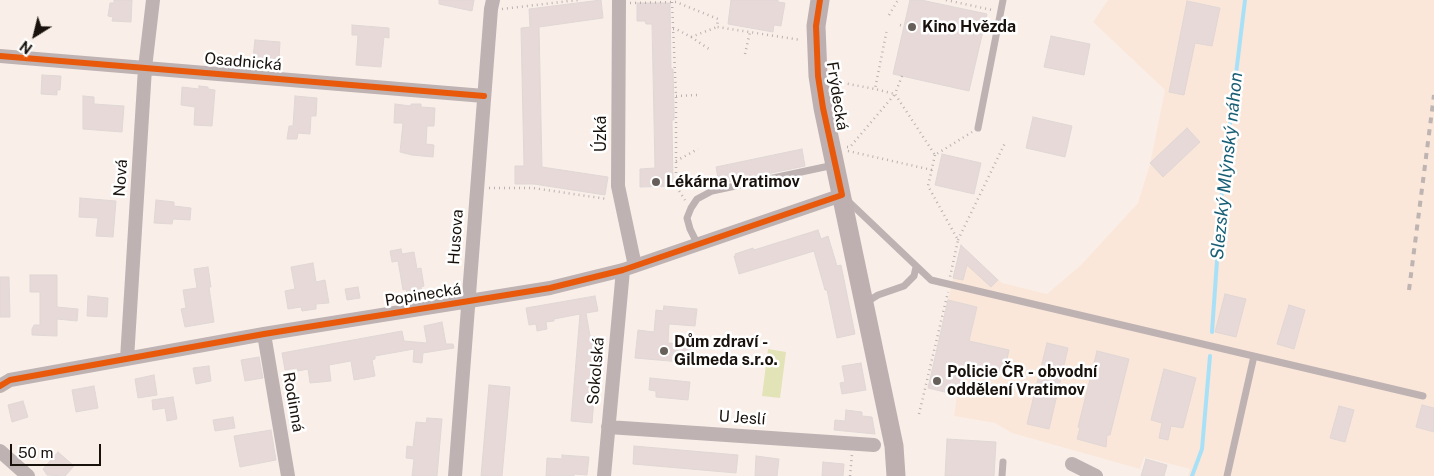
<!DOCTYPE html>
<html>
<head>
<meta charset="utf-8">
<style>
	body { margin:0 }
	#map { position:relative; width:1434px; height:476px; overflow:hidden; background:#f9efe8; font-family:"Public Sans",sans-serif }
	canvas { display:block }
	.north { position:absolute; left:10px; top:10px; width:50px; height:50px; -webkit-text-stroke:4px #fff; paint-order:stroke; rotate:216deg; font-size:14px; font-weight:700; line-height:20px; text-align:center; color:#18110c }
	.north::after { content:''; display:block; margin:auto; width:18px; height:22px; background:#18110c; clip-path:polygon(50% 0,100% 100%,50% 72%,0 100%) }
	.scale { position:absolute; left:10px; top:444px; width:91px; height:22px; box-sizing:border-box; border:2px solid #18110c; border-top:0; padding-left:6px; font-size:15px; line-height:18px; white-space:nowrap; color:#18110c; -webkit-text-stroke:4px #fff; paint-order:stroke }
</style>
</head>
<body>
<div id="map">
<canvas width="1434" height="476"></canvas>
<div class="north">N</div>
<div class="scale">50 m</div>
</div>
<script>
const g = document.querySelector('canvas').getContext('2d');
g.lineJoin = 'round';
function fillPath(path, color) { g.fillStyle = color; g.fill(path, 'evenodd'); }
const toPath = rows => new Path2D(rows.map(r => 'M' + r).join(''));
function trace(path, color, width, dash) { g.strokeStyle = color; g.lineWidth = width; g.lineCap = dash ? 'butt' : 'round'; g.setLineDash(dash || []); g.stroke(path); }
function drawText(font, color, halo, rows, align = 'center') {
  g.font = font + ' "Public Sans",sans-serif'; g.lineWidth = 5; g.setLineDash([]); g.textBaseline = 'middle'; g.strokeStyle = halo; g.fillStyle = color; for (const [text, x, y, turn = 0] of rows) {
    g.save(); g.translate(x, y); g.rotate((+turn || 0) * Math.PI / 180); g.textAlign = isNaN(turn) ? turn : align; if (halo) g.strokeText(text, 0, 0); g.fillText(text, 0, 0); g.restore();
  }
}
fillPath(toPath([
	[1108,0,1434,0,1434,476,1188,476,1190,469,1144,457,1140,469,1012,433,995,423,954,416,957,395,977,307,948,300,961,246,962,246,1002,283,1047,294,1082,264,1138,203,1150,164,1165,90,1093,22]
]), '#fae7d9');
fillPath(toPath([
	[768,349,786,352,780,398,762,396]
]), '#e3e3b8');
trace(toPath([
	[1212,332,1222,189,1245,0],
	[1192,476,1202,449,1210,356]
]), '#a8e1f7', 4);
const building = toPath([
	[114,0,132,0,131,22,112,21,113,17,108,16,110,3,114,3,114,0],
	[439,0,474,0,472,11,439,4,439,0],
	[601,0,603,18,539,27,542,167,608,177,605,195,534,184,515,184,515,166,524,166,521,28,530,27,529,9,601,0],
	[731,0,778,0,778,2,785,3,781,26,774,25,773,32,728,24,731,0],
	[910,0,921,0,987,14,969,91,893,74,910,0],
	[1187,1,1220,8,1212,46,1195,43,1184,95,1169,92,1187,1],
	[637,3,670,3,671,69,673,69,674,109,674,120,672,120,673,186,640,187,640,169,655,168,652,24,646,24,645,21,637,21,637,3],
	[352,25,389,28,389,38,384,37,381,67,356,65,358,35,352,35,352,25],
	[1051,36,1090,44,1084,75,1044,67,1051,36],
	[255,40,280,42,279,59,253,57,255,40],
	[42,75,61,76,60,90,57,90,57,95,41,94,42,75],
	[199,86,208,87,208,89,215,90,212,126,194,125,195,107,181,105,182,87,199,89,199,86],
	[83,96,94,97,94,104,124,106,122,132,83,129,83,96],
	[295,96,317,98,316,116,311,116,310,134,298,133,297,139,287,139,289,126,293,126,295,96],
	[395,104,411,106,411,104,421,104,421,107,435,108,434,126,427,126,426,144,434,145,433,157,412,155,400,152,403,123,394,123,395,104],
	[1033,117,1072,126,1065,157,1026,148,1033,117],
	[1187,128,1200,142,1163,177,1150,163,1187,128],
	[802,149,805,166,719,184,716,167,802,149],
	[942,154,981,163,974,194,935,185,942,154],
	[80,198,116,201,113,237,96,236,98,218,79,217,80,198],
	[156,200,174,202,174,206,191,208,190,220,173,219,172,224,154,223,156,200],
	[818,230,821,239,828,236,837,266,841,265,855,334,837,338,827,290,825,290,814,251,739,274,734,256,736,256,735,254,753,248,754,250,818,230],
	[961,245,998,280,991,287,967,265,963,280,953,278,961,245],
	[401,249,402,254,414,252,417,269,421,268,424,286,421,287,422,292,407,294,406,289,403,290,398,261,392,262,390,251,401,249],
	[313,263,316,282,325,280,329,303,316,304,316,309,302,311,301,307,288,309,285,291,295,289,291,267,313,263],
	[208,267,211,287,209,287,214,322,185,327,181,309,186,308,183,290,197,288,194,269,208,267],
	[30,275,57,275,57,307,78,309,77,321,57,319,57,336,32,335,32,329,34,325,40,325,40,292,30,292,30,275],
	[0,277,9,277,10,317,0,317,0,277],
	[358,287,360,298,347,300,345,289,358,287],
	[1225,294,1246,299,1236,337,1215,332,1225,294],
	[88,296,108,298,107,317,87,316,88,296],
	[595,296,598,311,586,313,590,336,599,337,592,423,571,421,580,314,554,319,554,321,546,322,547,329,537,331,536,324,529,325,526,308,595,296],
	[948,300,977,307,969,341,1009,350,1004,372,964,363,957,395,928,388,948,300],
	[1289,305,1305,310,1294,349,1277,344,1289,305],
	[664,306,697,309,695,326,669,324,668,343,693,345,692,363,635,358,638,330,654,332,656,310,663,311,664,306],
	[442,322,446,344,453,344,454,348,423,353,422,363,413,362,414,349,375,356,375,359,372,360,375,376,354,380,351,361,329,365,331,381,310,383,308,369,298,371,297,368,285,370,282,353,402,331,404,341,427,343,424,326,442,322],
	[1047,343,1068,348,1049,429,1027,424,1047,343],
	[1097,351,1129,359,1110,435,1107,435,1106,447,1077,439,1080,428,1078,427,1097,351],
	[259,357,263,378,245,381,241,360,259,357],
	[861,363,866,390,842,394,840,383,845,382,842,366,861,363],
	[209,366,211,381,196,384,193,368,209,366],
	[1164,369,1196,378,1183,428,1171,426,1168,440,1159,438,1162,423,1151,420,1164,369],
	[154,375,157,395,138,398,135,379,154,375],
	[650,378,690,382,688,400,656,397,656,391,649,390,650,378],
	[489,385,510,387,502,476,481,476,489,385],
	[94,386,98,408,76,412,72,390,94,386],
	[173,397,177,419,167,421,165,408,153,410,152,400,173,397],
	[23,401,28,417,12,422,8,405,23,401],
	[1422,405,1434,408,1434,432,1416,427,1422,405],
	[1339,406,1354,410,1345,442,1330,438,1339,406],
	[846,410,862,412,862,416,872,417,875,434,834,430,835,420,845,421,846,410],
	[233,417,235,428,215,431,213,420,233,417],
	[427,418,442,419,437,476,412,476,414,459,406,458,407,446,413,447,416,422,426,423,427,418],
	[271,430,276,460,240,467,234,436,271,430],
	[947,439,996,442,994,476,945,476,947,439],
	[634,446,738,455,736,473,633,464,634,446],
	[58,452,74,466,65,476,47,475,43,469,58,452],
	[562,455,589,457,587,475,574,474,574,476,546,476,547,458,562,459,562,455],
	[756,456,779,459,777,476,755,476,756,456],
	[1146,459,1167,465,1164,476,1141,476,1146,459],
	[823,462,844,464,843,476,822,476,823,462]
]);
fillPath(building, '#e7d9d8');
trace(building, '#e0d7d5', 1);
trace(toPath([
	[946,0,992,10],
	[672,2,676,96,676,186,685,200],
	[630,3,676,2,718,19,717,27,801,40],
	[502,9,578,0],
	[889,15,898,0],
	[900,25,904,26],
	[673,29,676,29,691,37,717,27],
	[691,37,709,49],
	[745,54,750,32],
	[902,76,895,94,935,155,972,132],
	[833,81,875,89,887,29],
	[676,96,697,95],
	[847,147,850,147,895,94,875,89],
	[848,151,932,170],
	[935,155,928,186,958,240,950,277],
	[676,161,698,149],
	[489,188,533,188,607,199],
	[958,240,1005,143],
	[919,414,948,292],
	[850,476,852,454]
]), '#bbb1b0', 2.5, [1, 4]);
trace(toPath([
	[978,128,1003,0],
	[847,200,931,280,1423,396],
	[698,245,690,229,687,218,691,208,697,199,712,191,834,165],
	[865,303,878,295,904,286,914,276,916,267],
	[1002,476,1003,462],
	[1227,476,1254,356]
]), '#beb2b3', 7);
trace(toPath([
	[619,0,618,186,635,266],
	[0,56,484,96],
	[264,334,288,476],
	[127,359,145,68,153,0],
	[0,386,10,380,264,334,550,288,623,270,842,195],
	[608,427,874,445],
	[0,451,28,476],
	[1072,464,1096,476],
	[455,476,491,9,493,0],
	[604,476,623,270]
]), '#beb2b3', 14);
trace(toPath([
	[820,0,816,26,818,76,823,108,894,446,896,476]
]), '#beb0b1', 19);
trace(toPath([
	[1409,290,1434,95]
]), '#beb4b2', 4, [6, 6]);
trace(toPath([
	[0,56,484,96],
	[0,386,10,380,264,334,550,288,623,270,842,195,823,108,818,76,816,26,820,0]
]), '#e8590c', 6);
for (const [x, y, r, color] of [
	[912,27,5,"#675f59"],
	[656,182,5,"#675f59"],
	[664,351,5,"#675f59"],
	[937,381,5,"#675f59"]
]) { const dot = new Path2D(); dot.arc(x, y, r, 0, 2 * Math.PI); g.fillStyle = color; g.fill(dot); trace(dot, '#fff', 2); }
drawText('bold 16px', '#18110c', '#fff', [
	["Kino Hvězda",922,27],
	["Lékárna Vratimov",666,182],
	["Dům zdraví -",674,342],
	["Gilmeda s.r.o.",674,360],
	["Policie ČR - obvodní",947,372],
	["oddělení Vratimov",947,390]
], 'left');
drawText('16px', '#18110c', '#fff', [
	["Osadnická",243,62,5],
	["Frýdecká",837,96,81],
	["Úzká",601,134,-90],
	["Nová",121,178,-86],
	["Husova",456,237,-86],
	["Popinecká",423,295,-9],
	["Sokolská",596,371,-85],
	["Rodinná",293,402,80],
	["U Jeslí",742,418,4]
]);
drawText('italic 18px', '#195e75', '#fff', [
	["Slezský Mlýnský náhon",1227,166,-84]
]);
</script>
</body>
</html>
